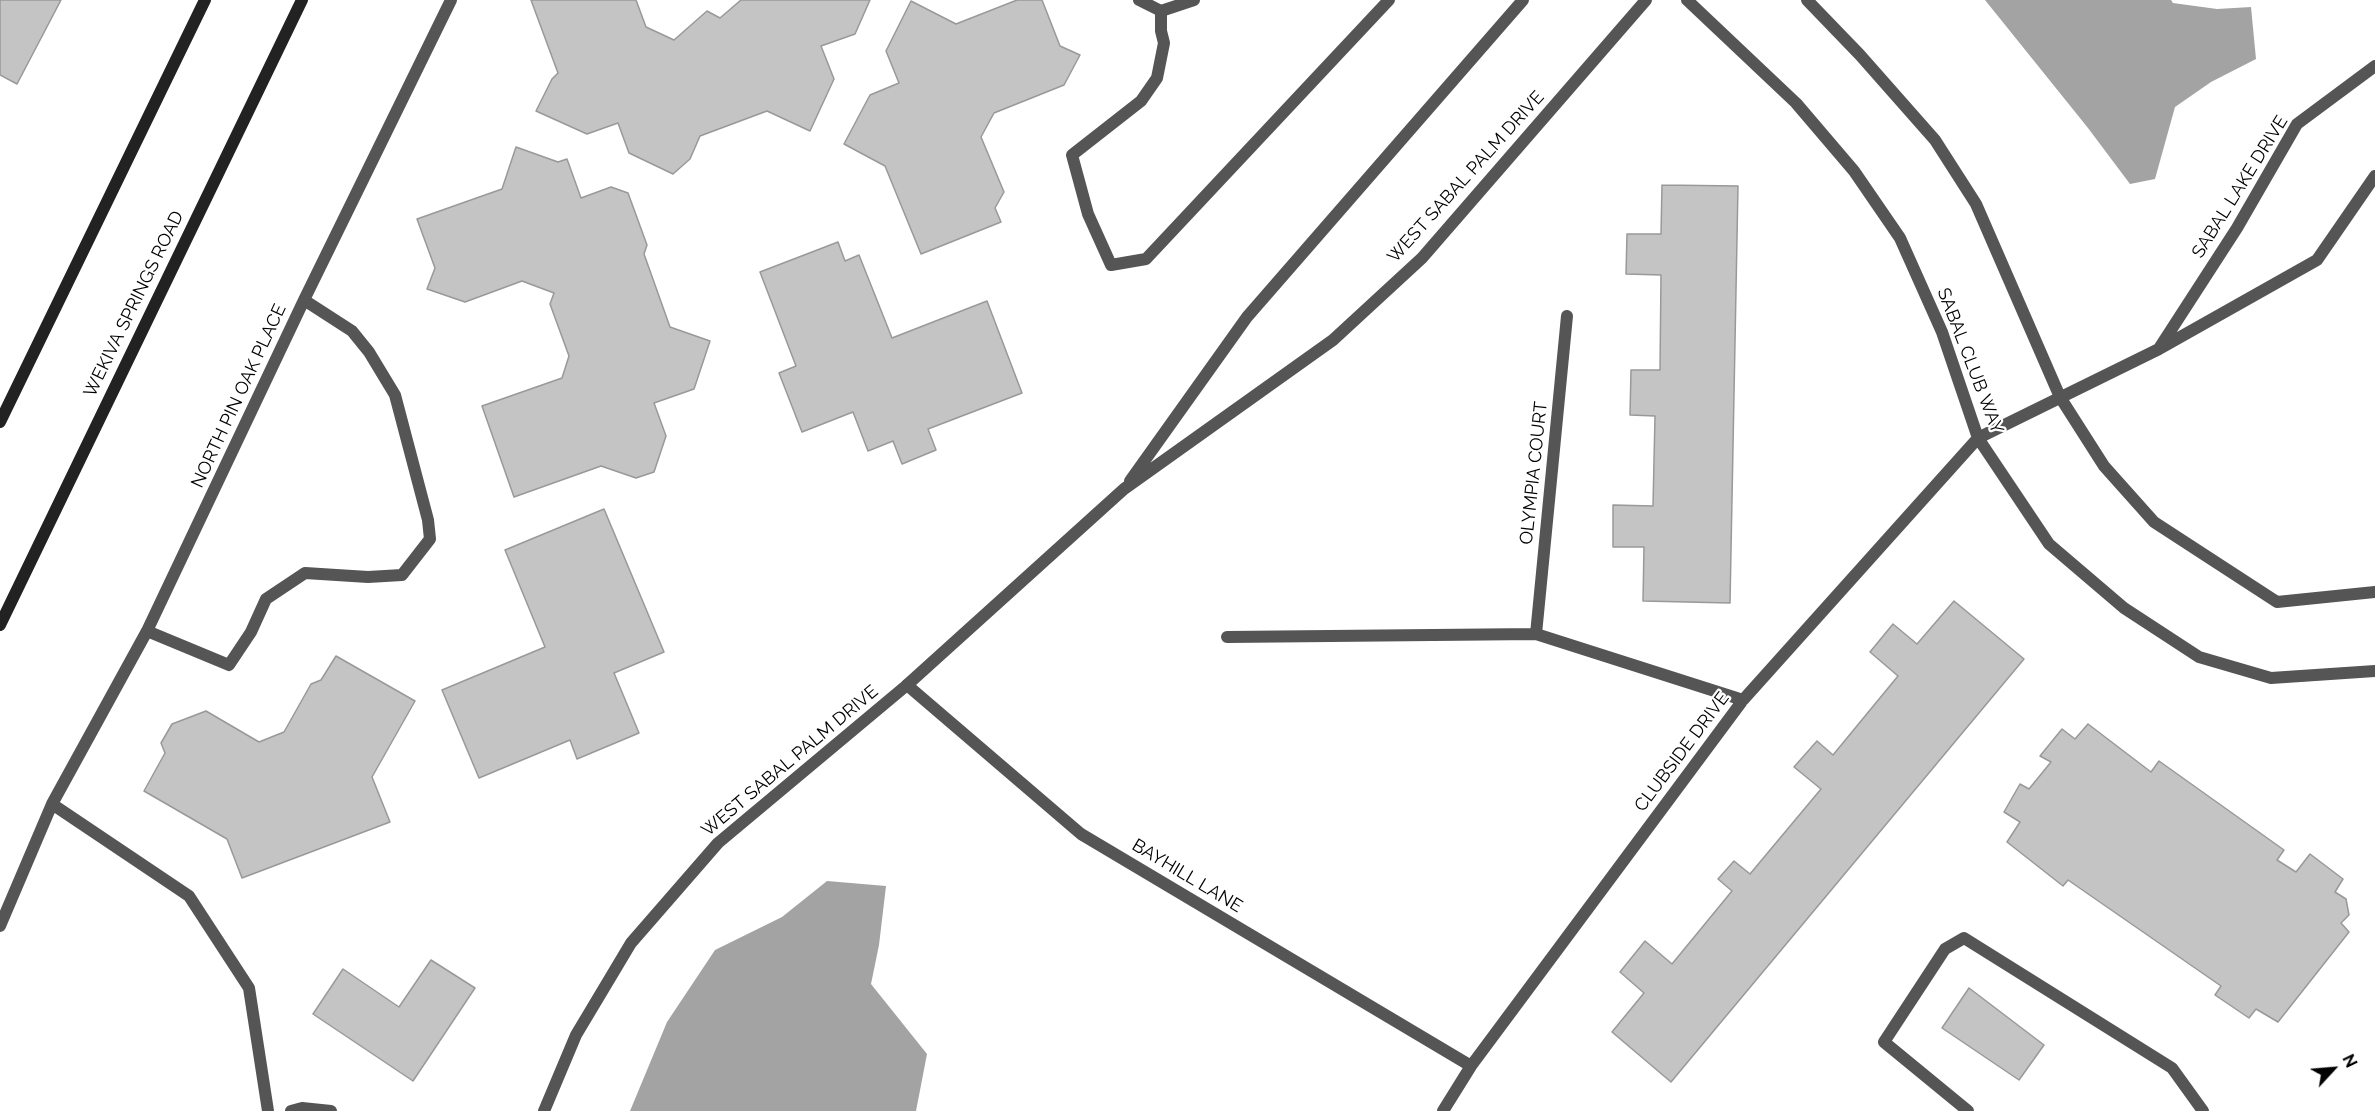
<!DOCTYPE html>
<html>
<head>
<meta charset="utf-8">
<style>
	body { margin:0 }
	#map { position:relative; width:2375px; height:1111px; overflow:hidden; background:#fff; font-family:Raleway,sans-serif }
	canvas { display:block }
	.north { position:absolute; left:2303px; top:1039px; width:60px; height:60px; -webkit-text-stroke:4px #fff; paint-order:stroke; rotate:64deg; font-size:16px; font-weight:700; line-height:24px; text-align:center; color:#000 }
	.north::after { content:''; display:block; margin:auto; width:21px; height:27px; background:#000; clip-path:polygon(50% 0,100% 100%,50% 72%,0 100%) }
</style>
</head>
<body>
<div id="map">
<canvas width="2375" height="1111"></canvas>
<div class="north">N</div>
</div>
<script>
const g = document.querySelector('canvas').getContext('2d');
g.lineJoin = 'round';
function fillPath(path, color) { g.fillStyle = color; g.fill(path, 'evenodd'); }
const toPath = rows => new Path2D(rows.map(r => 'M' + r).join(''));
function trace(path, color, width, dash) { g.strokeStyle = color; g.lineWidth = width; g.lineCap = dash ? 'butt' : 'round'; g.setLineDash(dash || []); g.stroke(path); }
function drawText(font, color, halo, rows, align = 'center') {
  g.font = font + ' Raleway,sans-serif'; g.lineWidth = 4.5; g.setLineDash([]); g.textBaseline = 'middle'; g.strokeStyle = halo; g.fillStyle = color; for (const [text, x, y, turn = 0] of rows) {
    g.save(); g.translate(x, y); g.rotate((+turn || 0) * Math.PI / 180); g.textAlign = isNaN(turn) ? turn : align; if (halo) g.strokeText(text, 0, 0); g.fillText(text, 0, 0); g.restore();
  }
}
fillPath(toPath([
	[1985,0,2171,0,2173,3,2217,9,2251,7,2256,59,2211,82,2175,107,2155,179,2130,184,2088,128],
	[827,881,886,886,879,945,871,984,927,1054,916,1111,630,1111,667,1022,715,950,782,917]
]), '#a3a3a3');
const building = toPath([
	[0,0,61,0,17,84,0,75,0,0],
	[531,0,636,0,646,27,674,40,707,11,720,18,741,0,870,0,855,34,821,46,834,79,810,131,767,111,700,136,690,159,673,174,629,153,618,123,587,134,536,111,552,79,558,73,531,0],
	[1017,0,1042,0,1060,46,1080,55,1064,85,994,113,981,137,1004,192,995,208,1001,222,921,254,885,166,844,144,870,95,899,83,886,51,911,1,956,24,1017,0],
	[516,147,558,162,567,159,581,198,611,187,628,193,647,245,644,254,670,327,710,341,694,389,654,403,666,436,654,472,636,478,601,466,514,497,482,406,562,378,569,356,550,304,554,293,522,281,465,302,427,289,435,268,417,219,502,189,516,147],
	[1662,185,1738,186,1730,603,1643,601,1644,547,1613,547,1613,505,1653,506,1655,416,1630,415,1631,370,1660,370,1661,275,1626,274,1627,234,1661,234,1662,185],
	[838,242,845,261,859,255,892,338,987,301,1022,393,928,429,936,450,902,464,893,441,868,451,853,412,802,432,779,373,796,366,760,272,838,242],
	[604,509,664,652,614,673,639,733,577,759,570,740,479,778,442,690,545,647,505,550,604,509],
	[1954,601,2024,659,1671,1082,1612,1032,1644,993,1620,972,1645,941,1672,964,1732,891,1718,879,1734,861,1750,874,1821,789,1794,767,1817,741,1833,755,1898,676,1870,652,1893,624,1917,644,1954,601],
	[336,656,415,701,372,777,390,822,242,878,227,839,144,791,165,753,161,743,172,724,206,711,259,742,284,732,311,684,321,680,336,656],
	[2088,724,2151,772,2159,761,2284,850,2277,860,2296,872,2310,854,2343,879,2335,892,2346,899,2349,915,2341,923,2349,932,2278,1022,2256,1009,2249,1018,2215,995,2221,986,2068,880,2063,886,2007,842,2020,822,2004,812,2020,784,2029,789,2051,762,2040,756,2062,729,2075,739,2088,724],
	[431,960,475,988,413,1081,313,1014,343,969,399,1007,431,960],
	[1969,988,2044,1045,2019,1080,1942,1028,1969,988]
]);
fillPath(building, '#c4c4c4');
trace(building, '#999', 1.5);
trace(toPath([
	[291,1111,302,1108,331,1111]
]), '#555', 12);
trace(toPath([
	[1139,0,1161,11],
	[1687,0,1796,103,1854,171,1900,238,1942,332,1978,438,2049,544,2124,608,2199,657,2271,678,2375,671],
	[1807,0,1860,55,1935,140,1976,204,2060,397,2104,466,2154,522,2277,602,2375,592],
	[1161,11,1161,31,1164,43,1157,78,1141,101,1072,155,1088,214,1111,265,1146,259,1389,0],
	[1161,11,1194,0],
	[2160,347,2237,228,2297,124,2375,66],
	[147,631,229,665,251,632,266,599,305,573,368,577,402,575,430,539,428,520,395,395,369,352,352,331,304,300],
	[1536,634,1567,316],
	[1227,637,1536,634,1743,700],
	[907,685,1081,834,1471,1066],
	[52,804,189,896,249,988,268,1111],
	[0,926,52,804,147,631,304,300,451,0],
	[1443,1111,1471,1066,1743,700,1978,438,2159,349,2317,260,2375,176],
	[1968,1111,1884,1042,1945,949,1964,938,2172,1068,2203,1111]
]), '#555', 12);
trace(toPath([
	[1130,481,1247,317,1523,0],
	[544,1111,576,1035,631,943,718,843,907,685,1124,489,1333,340,1422,258,1646,0]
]), '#555', 12);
trace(toPath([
	[0,422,205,0],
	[0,625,302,0]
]), '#222', 12);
drawText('18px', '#000', '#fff', [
	["WEST SABAL PALM DRIVE",1466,177,-48],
	["SABAL LAKE DRIVE",2240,187,-58],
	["WEKIVA SPRINGS ROAD",134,304,-64],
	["SABAL CLUB WAY",1970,361,69],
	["NORTH PIN OAK PLACE",239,396,-65],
	["OLYMPIA COURT",1534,473,-84],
	["CLUBSIDE DRIVE",1682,752,-53],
	["WEST SABAL PALM DRIVE",790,761,-40],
	["BAYHILL LANE",1187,876,31]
]);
</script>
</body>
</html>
